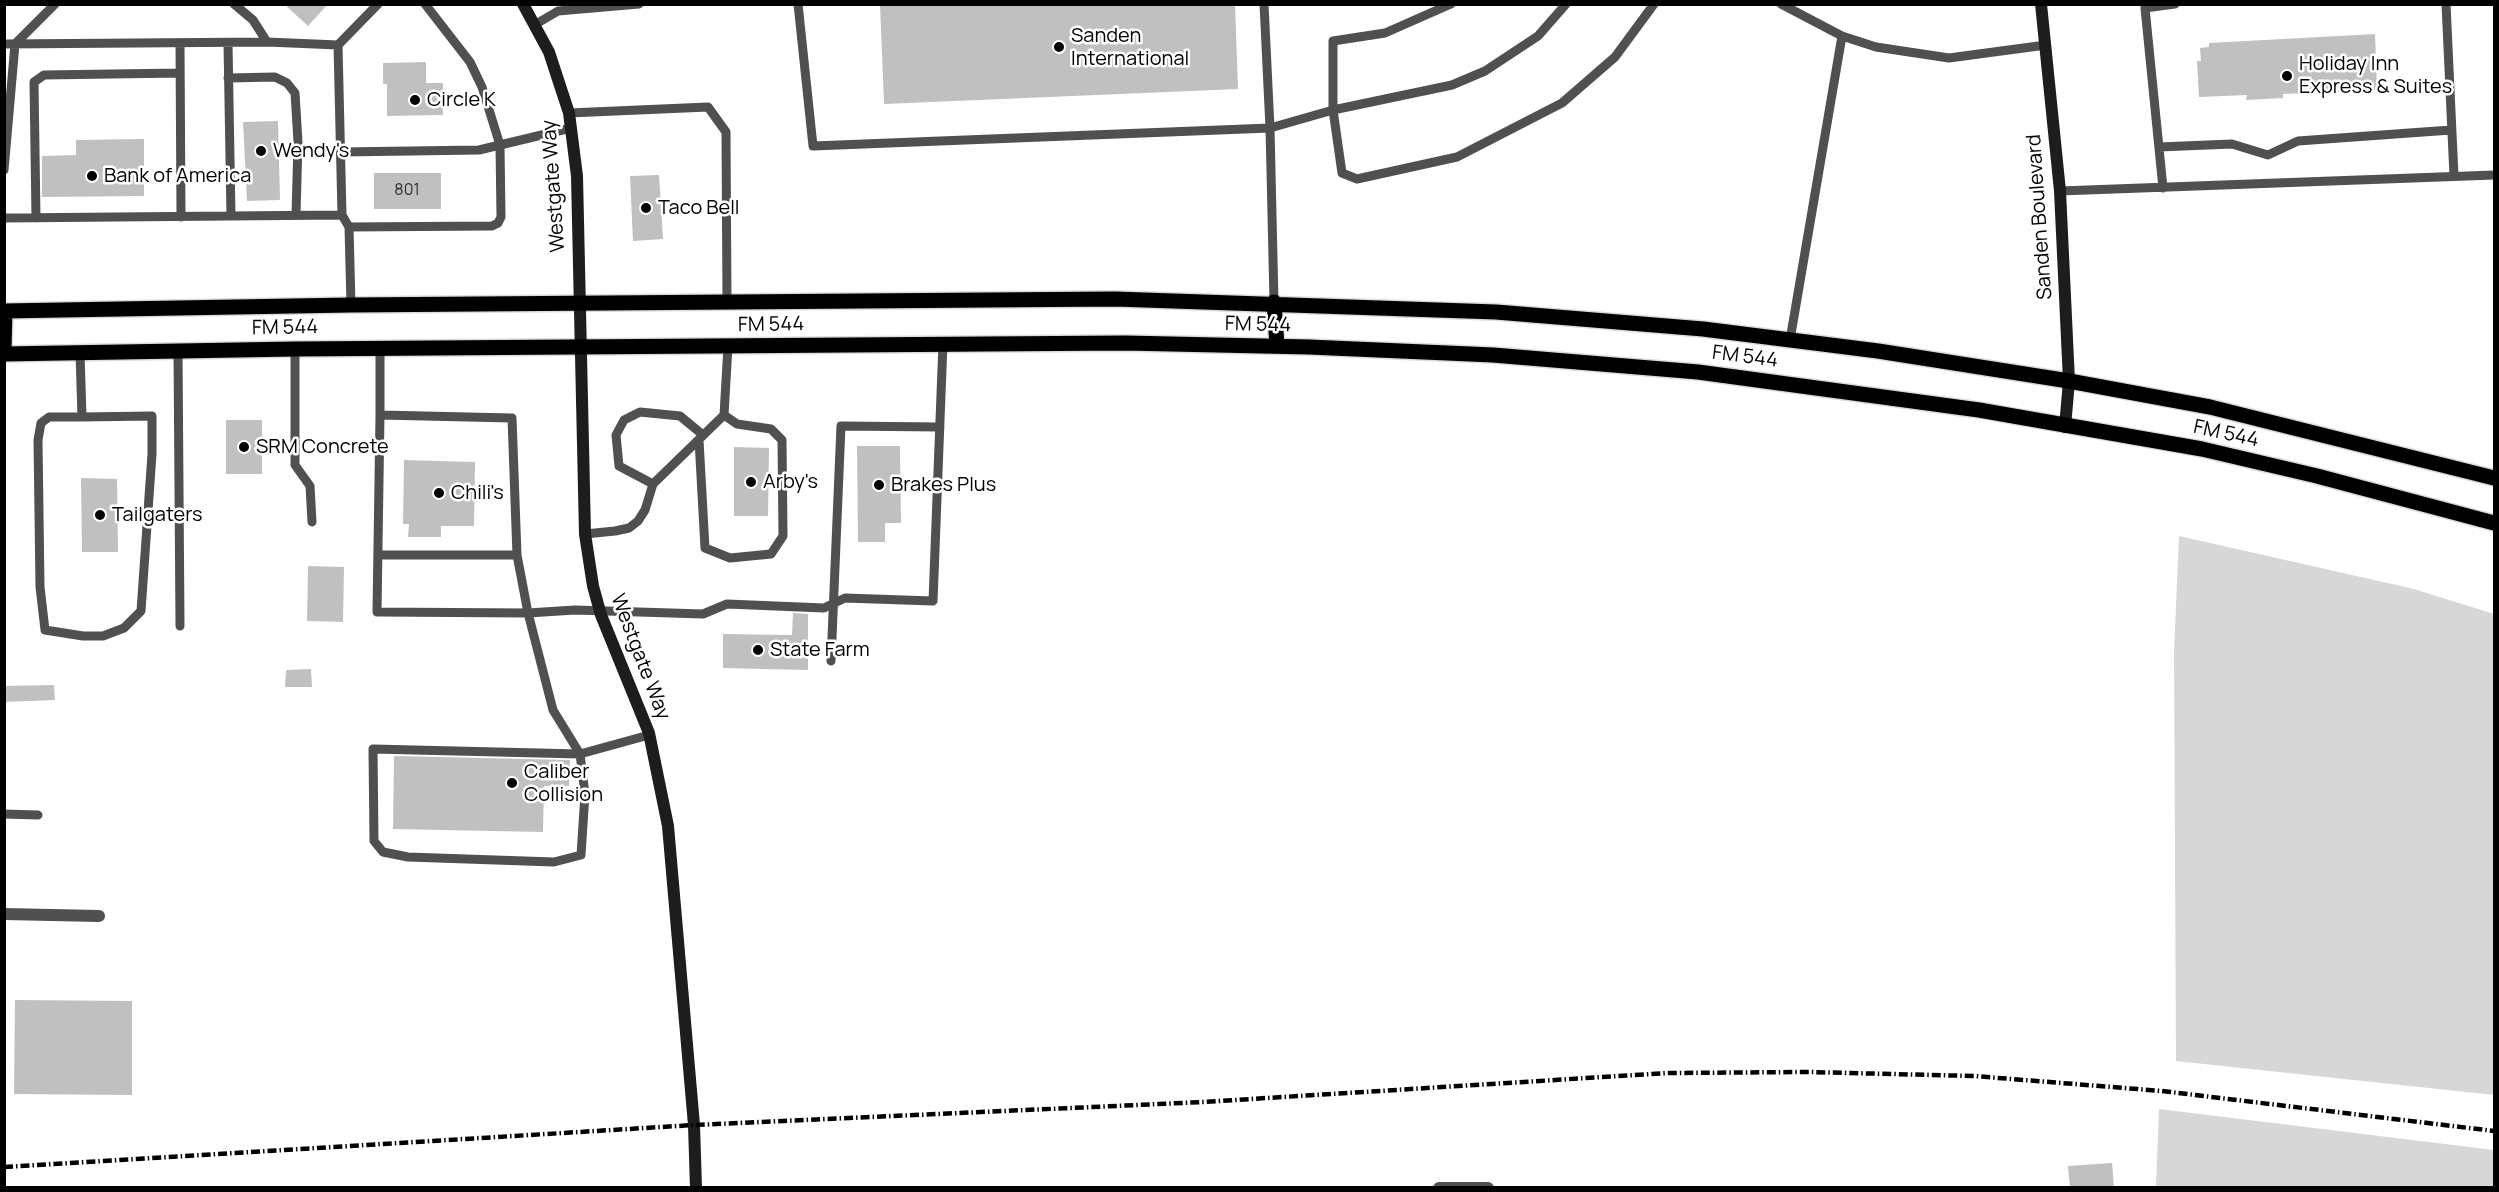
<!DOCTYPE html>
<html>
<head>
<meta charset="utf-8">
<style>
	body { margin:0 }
	#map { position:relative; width:2499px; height:1192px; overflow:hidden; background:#fff; font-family:Manrope,sans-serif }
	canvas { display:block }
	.frame { position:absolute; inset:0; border:6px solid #000; pointer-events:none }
</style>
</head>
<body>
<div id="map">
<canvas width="2499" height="1192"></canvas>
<div class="frame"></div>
</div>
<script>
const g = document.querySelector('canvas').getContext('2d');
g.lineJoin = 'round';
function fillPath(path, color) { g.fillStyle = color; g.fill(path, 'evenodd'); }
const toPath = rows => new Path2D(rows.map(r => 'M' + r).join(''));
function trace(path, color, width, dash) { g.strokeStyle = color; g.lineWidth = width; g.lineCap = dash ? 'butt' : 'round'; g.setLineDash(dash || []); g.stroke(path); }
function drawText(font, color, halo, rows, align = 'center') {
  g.font = font + ' Manrope,sans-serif'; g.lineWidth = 5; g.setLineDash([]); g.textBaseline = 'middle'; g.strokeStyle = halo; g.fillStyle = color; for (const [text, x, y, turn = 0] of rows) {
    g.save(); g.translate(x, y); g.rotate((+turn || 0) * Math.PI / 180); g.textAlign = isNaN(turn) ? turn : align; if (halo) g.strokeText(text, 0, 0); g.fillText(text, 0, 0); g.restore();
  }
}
fillPath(toPath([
	[2179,536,2414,589,2494,614,2494,1095,2176,1061,2174,653],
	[2159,1109,2494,1150,2494,1187,2156,1187]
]), '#d7d7d7');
fillPath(toPath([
	[284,4,328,4,308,26],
	[880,4,1235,4,1238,89,884,104],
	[2375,34,2377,90,2283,94,2283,98,2246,100,2247,95,2199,97,2197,61,2201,61,2200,48,2209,47,2209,43],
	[426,62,426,83,443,83,443,115,387,116,387,84,383,84,383,63],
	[278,121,280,200,247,201,243,122],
	[144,139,144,196,42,197,42,156,76,155,76,140],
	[374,173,441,173,441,209,374,209],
	[659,175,663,239,633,241,630,176],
	[226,420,262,420,262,474,226,474],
	[857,446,900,446,901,523,885,523,885,542,858,542],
	[734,447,769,448,768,516,734,516],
	[404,460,475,462,474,526,441,526,441,537,408,537,409,524,403,524],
	[81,478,117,479,118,552,82,552],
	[308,566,344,567,343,622,307,621],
	[793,613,808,614,808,670,723,668,723,634,792,635],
	[311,669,312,687,285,687,286,670],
	[54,685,55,700,4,702,4,686],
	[394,756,570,760,569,786,544,786,543,832,393,829],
	[15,1000,132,1001,132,1095,14,1094],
	[2112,1163,2114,1188,2070,1188,2068,1166]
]), '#c0c0c0');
const primary = toPath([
	[1274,302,1277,346],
	[4,311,351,305,1115,299,1496,312,1703,329,1878,351,2069,381,2210,407,2494,478],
	[4,348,5,311],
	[4,354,295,349,1125,343,1309,347,1493,355,1698,372,1979,410,2202,449,2317,476,2494,523]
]);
trace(primary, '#dbdbdb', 18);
trace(toPath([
	[234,4,253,20,267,42],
	[798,4,813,146,1270,128,1264,4],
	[1566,4,1538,36,1485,71,1452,85,1333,110,1342,173,1357,179,1457,157,1562,103,1615,57,1654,4],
	[1781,4,1842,36,1876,47,1949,58,2046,45],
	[2446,4,2454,176],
	[536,24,558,11,639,4],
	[180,43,181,217],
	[228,43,231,216],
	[4,44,267,42,338,45],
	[228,78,275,77,287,83,295,93,298,142,296,215],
	[569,113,708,107,726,132,727,303],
	[2159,147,2232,144,2268,155,2298,141,2451,130],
	[341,152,479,150,571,128],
	[4,170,15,44,55,4],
	[2163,188,2145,8,2175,4],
	[2060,191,2494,175],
	[4,218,342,215],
	[36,218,34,82,44,75,180,73],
	[349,227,492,226,498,223,501,217,500,145,482,87,470,62,425,4],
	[1274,302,1270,128,1333,110,1333,41,1385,33,1451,4],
	[351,305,349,227,342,215,338,45,378,4],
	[1790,340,1842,36],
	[295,349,295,465,310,486,312,522],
	[178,351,180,626],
	[80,353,82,417,49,417,41,423,38,440,40,587,45,630,83,636,103,636,124,628,141,611,152,454,152,416,82,417],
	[380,415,380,348],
	[699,440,705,548,730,558,771,554,783,536,782,440,771,429,737,424,724,415],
	[653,484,619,466,616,435,624,420,640,412,680,416,703,435],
	[585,534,615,531,629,528,638,521,645,510,653,484,724,415,728,346],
	[379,555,517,555],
	[831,661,841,426,940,427],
	[649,735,580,754,553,710,528,613,517,555,512,418,380,415,377,612,528,613,575,610,703,614,727,604,824,608,845,598,933,601,943,343],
	[373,749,580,754,585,794,581,855,554,862,408,857,383,852,374,841,373,749],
	[4,814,38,815]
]), '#505050', 9);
trace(toPath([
	[4,914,99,916],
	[1439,1188,1488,1188]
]), '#505050', 12);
trace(toPath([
	[523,4,549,52,569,113,577,176,585,534,593,586,601,615,649,733,668,826,694,1125,696,1188],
	[2041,4,2060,191,2069,381,2065,427]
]), '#1d1d1d', 12);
trace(primary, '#000', 15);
trace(toPath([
	[4,1167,694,1125,1203,1102,1667,1073,1809,1072,1974,1076,2162,1091,2494,1131]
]), '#000', 4.5, [9, 3, 1.5, 3]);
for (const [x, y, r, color] of [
	[1059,47,6,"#000"],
	[2287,76,6,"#000"],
	[415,100,6,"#000"],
	[261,151,6,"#000"],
	[92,176,6,"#000"],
	[646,208,6,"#000"],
	[244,447,6,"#000"],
	[751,482,6,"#000"],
	[879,485,6,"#000"],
	[439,493,6,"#000"],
	[100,515,6,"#000"],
	[758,650,6,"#000"],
	[512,783,6,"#000"]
]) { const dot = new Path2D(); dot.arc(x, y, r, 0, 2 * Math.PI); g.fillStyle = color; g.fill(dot); trace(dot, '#fff', 2); }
drawText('16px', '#303030', null, [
	["801",407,191]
]);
drawText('20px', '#000', '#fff', [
	["Sanden",1071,36],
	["International",1071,59],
	["Holiday Inn",2299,64],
	["Express & Suites",2299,87],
	["Circle K",427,100],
	["Wendy's",273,151],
	["Bank of America",104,176],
	["Taco Bell",658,208],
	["SRM Concrete",256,447],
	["Arby's",763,482],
	["Brakes Plus",891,485],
	["Chili's",451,493],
	["Tailgaters",112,515],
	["State Farm",770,650],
	["Caliber",524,772],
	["Collision",524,795]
], 'left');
drawText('20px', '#000', '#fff', [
	["Westgate Way",554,186,-94],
	["Sanden Boulevard",2040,217,-94],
	["FM 544",771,325,-1],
	["FM 544",1258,325,1],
	["FM 544",285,328,-1],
	["FM 544",1745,357,7],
	["FM 544",2226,434,12],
	["Westgate Way",640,657,69]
]);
</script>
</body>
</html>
